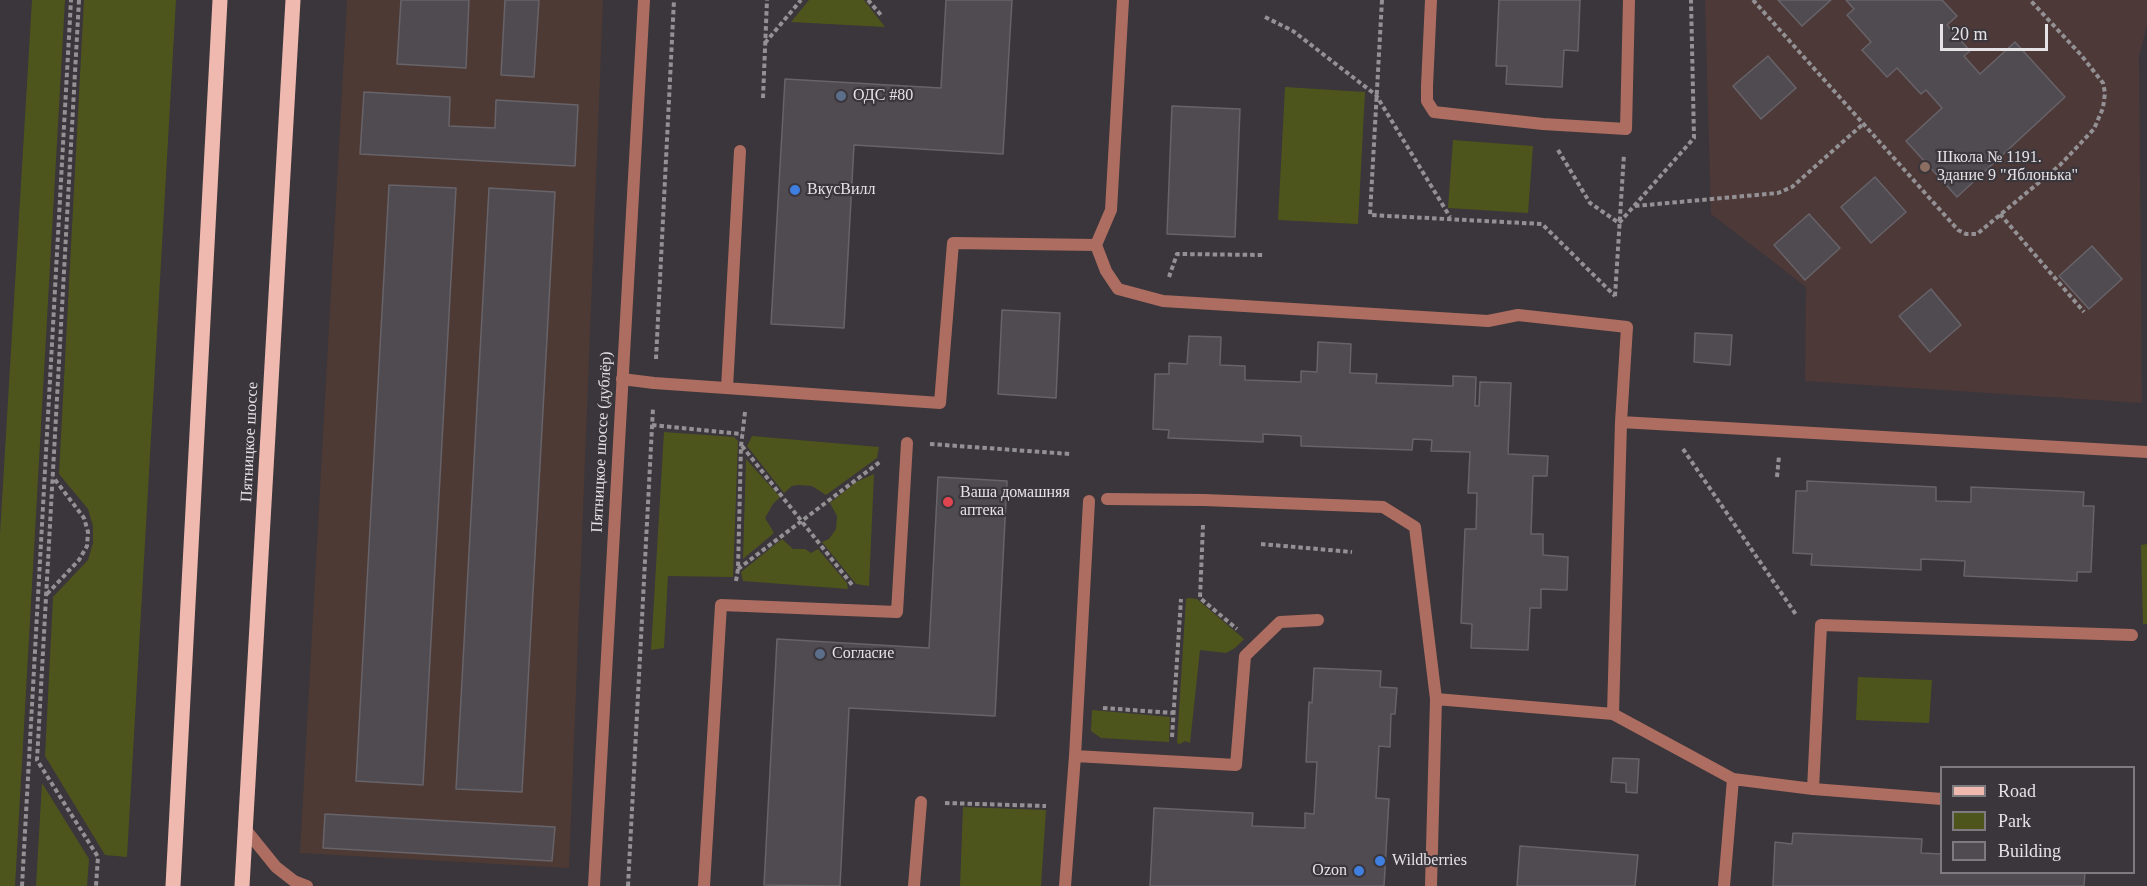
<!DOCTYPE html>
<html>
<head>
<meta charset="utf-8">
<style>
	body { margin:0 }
	#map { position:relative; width:2147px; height:886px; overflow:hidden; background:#3a363b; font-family:"Times New Roman",serif }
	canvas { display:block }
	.legend { position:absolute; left:1940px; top:766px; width:195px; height:108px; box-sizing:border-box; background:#3a363b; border:2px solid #7e7b7f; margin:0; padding:8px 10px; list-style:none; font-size:18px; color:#e5e3e6 }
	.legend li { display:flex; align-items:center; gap:12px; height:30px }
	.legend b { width:30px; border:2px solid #7e7b7f }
	.scale { position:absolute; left:1940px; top:24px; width:108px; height:27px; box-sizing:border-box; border:3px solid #e5e3e6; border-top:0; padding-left:8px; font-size:18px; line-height:21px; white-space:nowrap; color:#e5e3e6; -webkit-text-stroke:4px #3a363b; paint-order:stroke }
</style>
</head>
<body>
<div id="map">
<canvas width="2147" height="886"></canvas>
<ul class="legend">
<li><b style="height:8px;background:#efb9af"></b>Road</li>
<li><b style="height:16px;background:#4e551c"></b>Park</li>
<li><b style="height:16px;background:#4f4b51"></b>Building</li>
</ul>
<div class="scale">20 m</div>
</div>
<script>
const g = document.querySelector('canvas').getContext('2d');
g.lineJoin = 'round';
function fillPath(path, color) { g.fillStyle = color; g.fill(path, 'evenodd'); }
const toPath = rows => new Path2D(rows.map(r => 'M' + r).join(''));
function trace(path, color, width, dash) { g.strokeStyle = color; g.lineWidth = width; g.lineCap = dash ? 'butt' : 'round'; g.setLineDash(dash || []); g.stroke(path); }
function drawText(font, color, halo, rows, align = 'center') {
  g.font = font + ' "Times New Roman",serif'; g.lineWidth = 4.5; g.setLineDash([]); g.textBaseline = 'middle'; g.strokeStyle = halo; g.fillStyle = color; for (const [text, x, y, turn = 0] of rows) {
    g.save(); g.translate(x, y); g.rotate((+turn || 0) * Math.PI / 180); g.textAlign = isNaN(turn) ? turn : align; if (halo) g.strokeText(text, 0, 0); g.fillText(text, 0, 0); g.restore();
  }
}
fillPath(toPath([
	[347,0,603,0,569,868,300,853]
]), '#4e3a34');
fillPath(toPath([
	[1705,0,2147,0,2147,25,2139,56,2142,403,1805,381,1806,287,1711,214]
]), '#4e3939');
fillPath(toPath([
	[32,0,65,0,15,886,0,886,0,534],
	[84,0,176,0,127,857,105,855,45,756,53,597,88,560,93,543,93,526,88,509,59,474],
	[809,0,864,0,885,27,791,22],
	[1285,87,1365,92,1358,224,1278,220],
	[1453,140,1533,146,1528,213,1448,208],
	[664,432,734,437,738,441,733,577,668,576,664,648,651,650],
	[752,436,879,447,877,458,826,495,812,486,798,485,792,486,784,493,747,446],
	[746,459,780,497,773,504,765,518,774,533,743,559],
	[874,474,869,586,856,584,822,542,829,539,836,529,837,516,830,503,856,482],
	[782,539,793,549,805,549,811,553,818,549,847,583,848,589,743,581,741,572],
	[2147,544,2147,624,2143,624,2141,545],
	[1188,598,1197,599,1244,639,1235,648,1226,653,1200,650,1190,743,1185,741,1180,744,1177,743,1186,599],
	[1858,677,1932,680,1929,723,1856,720],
	[1092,710,1170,717,1169,742,1101,738,1091,731],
	[42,783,89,859,87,886,36,886],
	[963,807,1046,810,1041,886,960,886]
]), '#4e551c');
const building = toPath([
	[401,0,469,0,466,68,397,64,401,0],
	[505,0,539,0,534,77,501,75,505,0],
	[946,0,1012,0,1003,154,854,145,844,328,771,324,785,79,941,88,946,0],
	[1499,0,1580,0,1578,51,1564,50,1562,87,1506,84,1507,66,1496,66,1499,0],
	[1778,0,1831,0,1802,26,1778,0],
	[1846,0,1942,0,1957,16,1947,25,1970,51,1964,56,1980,74,2015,42,2065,97,1957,197,1906,141,1942,108,1926,90,1921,94,1897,68,1887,77,1862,50,1871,42,1847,15,1854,9,1846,0],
	[1768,56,1796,88,1761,119,1733,86,1768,56],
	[364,92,450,97,449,126,495,128,496,100,578,105,575,166,360,154,364,92],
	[1172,106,1240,109,1235,237,1167,234,1172,106],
	[1875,177,1906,212,1871,243,1841,207,1875,177],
	[389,185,456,188,423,785,356,781,389,185],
	[489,188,555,192,522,792,456,789,489,188],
	[1809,214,1840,248,1805,280,1774,245,1809,214],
	[2092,246,2122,279,2089,309,2059,276,2092,246],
	[1931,289,1961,325,1930,352,1899,316,1931,289],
	[1002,310,1060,313,1056,398,998,394,1002,310],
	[1695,333,1732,335,1730,365,1694,362,1695,333],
	[1189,336,1221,337,1220,365,1245,366,1245,380,1301,382,1301,371,1317,372,1318,342,1351,344,1350,373,1377,374,1376,383,1453,386,1453,376,1476,377,1475,406,1479,406,1480,382,1511,383,1508,454,1548,456,1547,476,1533,476,1531,534,1543,534,1543,555,1568,557,1567,590,1541,589,1541,608,1530,608,1528,650,1471,648,1472,624,1461,623,1465,529,1476,529,1477,493,1468,493,1470,452,1431,451,1432,440,1413,439,1412,450,1301,446,1301,436,1263,434,1263,442,1168,438,1169,430,1153,429,1155,374,1169,374,1169,363,1187,364,1189,336],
	[938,477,1007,481,995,716,849,708,840,886,764,885,777,639,929,648,938,477],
	[1807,481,1936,487,1936,501,1971,502,1971,487,2084,492,2083,506,2094,506,2091,572,2077,572,2077,581,1964,576,1965,561,1921,559,1921,570,1811,565,1812,554,1793,553,1796,491,1807,491,1807,481],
	[1314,668,1381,671,1380,687,1397,688,1395,714,1391,714,1390,747,1379,746,1376,798,1389,799,1384,886,1150,886,1154,808,1253,813,1252,826,1305,828,1305,813,1314,814,1317,762,1306,762,1309,702,1312,703,1314,668],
	[1613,758,1639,759,1637,793,1626,792,1626,783,1611,782,1613,758],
	[325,814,555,827,552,861,323,848,325,814],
	[1793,833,1922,839,1921,853,1942,854,1942,872,2085,872,2084,886,1773,886,1775,842,1792,844,1793,833],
	[1520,846,1638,855,1635,886,1517,886,1520,846]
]);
fillPath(building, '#4f4b51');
trace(building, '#676369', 1.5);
trace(toPath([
	[79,0,37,760,98,857,96,886],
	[868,0,881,15],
	[1382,0,1370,215,1542,224,1615,296],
	[1753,0,1958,230,1966,234,1977,234,2060,165,2094,129,2103,108,2105,93,2103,83,2081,55,2030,0],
	[1265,17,1293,31,1376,95,1450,217],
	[765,43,801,0],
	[763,98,767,0],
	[1558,150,1590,203,1619,223,1694,138,1691,0],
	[1635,206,1778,193,1792,187,1863,124],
	[2000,214,2084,312],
	[1169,277,1177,254,1265,255],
	[1615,296,1624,154],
	[656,359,674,0],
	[652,425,742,434],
	[930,444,1070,454],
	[742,446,853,586],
	[1683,449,1797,616],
	[1777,477,1779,456],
	[1203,525,1200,598,1237,629],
	[1261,544,1352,552],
	[738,569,881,461],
	[736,581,738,569,741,446,745,412],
	[47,594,79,560,87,546,88,532,84,518,53,477],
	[1103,708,1174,713],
	[1172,737,1181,599],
	[945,803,1046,806],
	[22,886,71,0],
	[628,886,653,408]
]), '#939194', 4, [4.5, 3]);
trace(toPath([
	[1431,0,1427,86,1427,101,1434,112,1543,124,1626,129,1629,0],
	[1096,245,1106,271,1118,289,1163,301,1488,321,1518,315,1627,327,1621,422],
	[622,379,654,383,940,403,953,243,1096,245,1111,210,1123,0],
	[727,388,740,151],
	[1107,499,1204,500,1383,507,1415,527,1436,699],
	[1613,714,1733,779,1813,789,1942,799],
	[1075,756,1089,501],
	[1813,789,1821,625,2132,635],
	[704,886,721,605,897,612,907,443],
	[914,886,921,802],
	[1065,886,1075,756,1236,765,1245,656,1280,622,1318,620],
	[1431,886,1436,699,1613,714,1621,422,2147,452],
	[1724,886,1733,779]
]), '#ad6d61', 12);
trace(toPath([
	[246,830,276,867,294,881,307,886],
	[594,886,644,0]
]), '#ad6d61', 12);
trace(toPath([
	[173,886,220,0],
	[242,886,293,0]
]), '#efb9af', 15);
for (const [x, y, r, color] of [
	[841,96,6,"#5c6f8a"],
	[1925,167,6,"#8d6e63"],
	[795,190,6,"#3f7fe0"],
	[948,502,6,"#e0444e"],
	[820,654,6,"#5c6f8a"],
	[1380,861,6,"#3f7fe0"],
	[1359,871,6,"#3f7fe0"]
]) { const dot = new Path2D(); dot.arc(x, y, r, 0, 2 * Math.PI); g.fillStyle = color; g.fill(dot); trace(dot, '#3a363b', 2); }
drawText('16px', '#e5e3e6', '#3a363b', [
	["ОДС #80",853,96],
	["Школа № 1191.",1937,158],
	["Здание 9 \"Яблонька\"",1937,176],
	["ВкусВилл",807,190],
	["Ваша домашняя",960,493],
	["аптека",960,511],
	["Согласие",832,654],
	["Wildberries",1392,861],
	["Ozon",1347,871,"right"]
], 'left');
drawText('16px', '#e5e3e6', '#3a363b', [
	["Пятницкое шоссе",250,442,-87],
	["Пятницкое шоссе (дублёр)",602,442,-87]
]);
</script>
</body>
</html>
